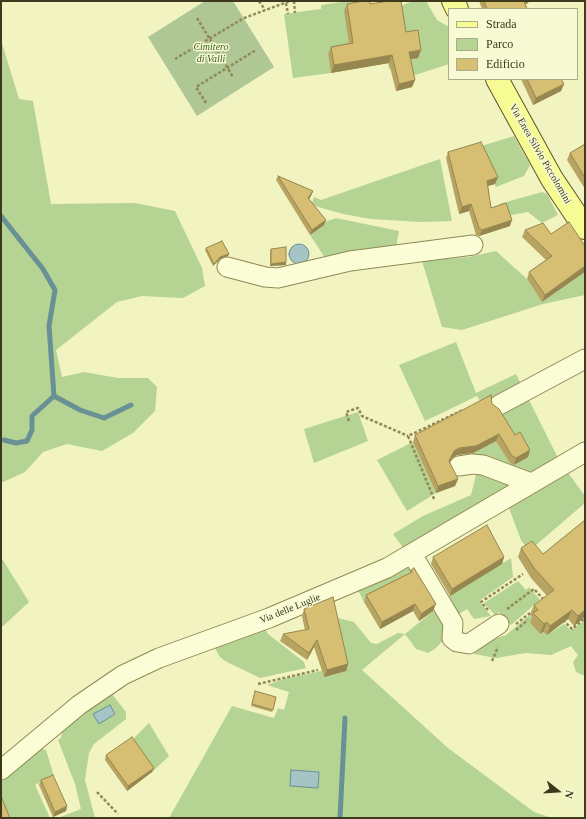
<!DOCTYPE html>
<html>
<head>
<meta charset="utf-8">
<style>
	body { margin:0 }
	#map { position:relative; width:586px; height:819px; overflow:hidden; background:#f1f3c1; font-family:"Times New Roman",serif }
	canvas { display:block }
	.frame { position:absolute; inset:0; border:2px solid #3e381c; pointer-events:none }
	.legend { position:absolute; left:448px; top:8px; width:130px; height:72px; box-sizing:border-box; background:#f7fad2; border:1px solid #adac89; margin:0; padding:5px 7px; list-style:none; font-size:12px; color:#3e381c }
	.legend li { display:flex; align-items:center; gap:8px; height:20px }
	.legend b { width:20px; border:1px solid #adac89 }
	.north { position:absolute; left:538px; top:771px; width:40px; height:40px; -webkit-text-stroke:3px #f7fad2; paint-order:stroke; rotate:107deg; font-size:11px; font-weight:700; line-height:16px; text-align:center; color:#3e381c }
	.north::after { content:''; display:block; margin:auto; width:14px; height:18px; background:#3e381c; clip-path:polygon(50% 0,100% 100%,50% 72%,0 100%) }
</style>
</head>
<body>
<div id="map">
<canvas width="586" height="819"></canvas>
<div class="frame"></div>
<ul class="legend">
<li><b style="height:5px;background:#f7fb94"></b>Strada</li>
<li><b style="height:11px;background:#b5d393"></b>Parco</li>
<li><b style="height:11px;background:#d6bf72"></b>Edificio</li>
</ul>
<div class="north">N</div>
</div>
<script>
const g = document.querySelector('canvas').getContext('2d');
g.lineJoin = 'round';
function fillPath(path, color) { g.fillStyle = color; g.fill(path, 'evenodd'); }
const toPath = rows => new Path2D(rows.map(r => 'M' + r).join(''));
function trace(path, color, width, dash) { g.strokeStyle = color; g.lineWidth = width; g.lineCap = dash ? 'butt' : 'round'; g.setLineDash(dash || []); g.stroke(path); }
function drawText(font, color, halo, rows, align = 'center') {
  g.font = font + ' "Times New Roman",serif'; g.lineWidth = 3; g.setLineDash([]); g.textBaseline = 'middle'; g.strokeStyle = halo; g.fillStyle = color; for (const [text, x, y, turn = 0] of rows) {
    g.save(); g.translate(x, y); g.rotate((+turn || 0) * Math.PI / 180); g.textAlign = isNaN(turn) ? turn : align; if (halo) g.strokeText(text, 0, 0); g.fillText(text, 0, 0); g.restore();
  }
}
fillPath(toPath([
	[348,1,366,1,350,50,328,54,331,73,293,78,284,14,321,9,321,5],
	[413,1,426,1,437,20,449,27,449,64,412,76,410,65,389,69,388,63,403,39,398,7],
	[1,40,19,99,33,101,51,204,135,203,175,211,202,268,205,286,183,298,142,296,117,302,56,350,62,377,84,372,118,378,148,378,157,387,155,411,133,433,102,451,67,444,43,452,25,472,1,483],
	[514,136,530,165,524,176,496,187,478,147],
	[440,159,452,221,421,222,371,219,343,214,315,206,312,203,314,197,321,200],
	[542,192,547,194,558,215,542,223,528,212,506,216,504,209,499,204],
	[336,218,399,231,396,248,327,261,310,235,323,225,322,223],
	[496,251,527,279,542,302,585,272,585,295,543,304,462,330,442,327,422,261,469,257],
	[456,342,476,393,516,374,559,460,534,474,467,456,508,434,482,405,477,396,425,421,399,365],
	[358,412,368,441,314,463,304,429],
	[413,442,436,493,407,511,377,460],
	[566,470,585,496,585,503,529,551,521,540,507,503],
	[477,471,520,482,405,550,393,534,423,516,471,495],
	[1,557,29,602,1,628],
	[511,558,513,577,479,601,491,616,474,619,467,609,456,616,444,599],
	[411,563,415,570,407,574,410,579,364,602,358,590],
	[518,581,526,590,529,587,540,600,511,625,499,612,495,615,484,603],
	[437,608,444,619,446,637,436,648,428,653,416,649,405,634,362,670,448,748,534,812,552,818,169,818,232,706,274,718,278,708,284,710,289,692,267,685,284,679,322,671,324,677,334,617,354,622,371,643,377,644,398,633,405,634],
	[530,615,535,620,530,623,540,634,543,632,547,635,564,624,571,631,585,620,585,676,576,672,573,662,578,655,571,646,551,655,526,653,496,658,474,654,483,642,506,635],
	[265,629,268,634,304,662,306,668,260,678,225,661,219,656,215,648],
	[112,694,126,712,126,719,94,744,89,753,85,780,95,818,58,818,81,809,75,784,58,740,61,738,63,727],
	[149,723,169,756,152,772,130,742],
	[34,747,46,750,54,776,35,785,50,818,4,818,1,810,1,777]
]), '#b5d393');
fillPath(toPath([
	[205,1,233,1,274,67,197,116,148,37]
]), '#afc794');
const water = toPath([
	'289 254a10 10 0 1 1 20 0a10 10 0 1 1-20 0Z',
	[110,705,115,714,99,724,93,714,110,705],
	[291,770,319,772,318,788,290,786,291,770]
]);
fillPath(water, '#a4c4c5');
trace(water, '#699195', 1);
trace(toPath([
	[1,216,43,269,55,290,49,326,54,396,80,410,104,418,131,405],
	[4,440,16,443,27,441,32,430,32,416,54,396],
	[340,818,345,718]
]), '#699195', 5);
const minor = toPath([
	[227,267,265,277,278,278,350,261,473,245],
	[499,405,585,359],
	[459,466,472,464,483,465,531,483],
	[412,554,453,623,452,638,457,642,469,644,499,624],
	[1,770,79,705,123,675,159,658,269,618,387,568,585,452]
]);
const major = toPath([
	[453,1,457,9],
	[497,79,552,179,585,228]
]);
trace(minor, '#908956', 21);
trace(major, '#5d542b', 24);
trace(toPath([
	[259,1,265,10],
	[294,1,295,13],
	[286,3,288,14],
	[197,18,233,77],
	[175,59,244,18,290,1],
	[206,103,196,87,256,50],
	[349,421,346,412,358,408,362,416,408,436],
	[434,499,408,436,463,410],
	[507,609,534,589,544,600],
	[488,610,481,602,523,574],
	[563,620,572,629,585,618],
	[516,624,534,610],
	[516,630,528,620],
	[492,661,498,647],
	[258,684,318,670],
	[97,792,118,814]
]), '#908956', 2.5, [3, 2]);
trace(minor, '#fbfdd6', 19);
trace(major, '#f7fb94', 22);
fillPath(toPath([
	[479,1,529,1,528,3,525,5,527,9,482,9],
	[347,4,370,4,406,32,418,58,410,59,415,80,412,87,396,91,389,63,331,73,328,54,331,47,349,43,344,11],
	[521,79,561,79,564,84,561,91,533,105],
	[585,144,585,189,567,160,570,153],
	[448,152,498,177,495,184,488,186,491,208,510,226,479,236,476,235,469,211,459,214,446,158],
	[278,176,313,191,311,196,309,199,326,220,324,225,310,235,276,180],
	[525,230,551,234,585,246,542,302,527,279,529,272,546,260,522,237],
	[206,248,229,254,228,256,220,259,213,266,205,250],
	[271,249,286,262,286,265,270,266,270,251],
	[492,404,515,435,530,450,528,457,514,465,510,463,496,441,473,453,457,455,452,458,449,462,458,479,455,486,436,493,413,442,415,435],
	[585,520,585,617,574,626,568,619,547,635,543,632,540,634,530,623,532,617,530,615,534,605,547,596,531,578,518,557,521,548,543,554],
	[433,557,504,557,502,564,450,596,431,564],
	[411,570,433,611,419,621,413,611,380,629,364,602,366,595,410,573],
	[304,609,348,664,346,671,324,677,314,647,307,660,280,641,283,634,305,630,302,616],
	[255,691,276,697,272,712,251,706],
	[106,755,152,772,127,791,105,760],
	[41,780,67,806,66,811,53,817,39,785]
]), '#b8a462');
fillPath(toPath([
	[523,1,529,1,528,3,521,6],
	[421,50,418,58,406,60,409,52],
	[392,55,389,63,331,73,334,65],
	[415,80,412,87,396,91,399,84],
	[564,84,561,91,533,105,536,98],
	[498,177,495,184,484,187,487,181],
	[313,191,311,196,306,203,308,198],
	[471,204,469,211,459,214,462,207],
	[326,220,324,225,310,235,312,230],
	[512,220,510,226,479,236,482,230],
	[229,254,228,256,220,259,213,266,214,264,220,257],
	[286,262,286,265,270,266,271,264],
	[585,266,585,272,542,302,545,295],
	[499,434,496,441,473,453,457,455,452,458,446,468,449,461,454,451],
	[530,450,528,457,514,465,516,458],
	[458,479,455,486,436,493,438,486],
	[504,557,502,564,450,596,452,589],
	[415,604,413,611,380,629,382,622],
	[436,604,433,611,419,621,421,614],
	[572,610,568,619,547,635,550,626],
	[585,610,585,617,574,626,578,616],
	[547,622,543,632,540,634,544,624],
	[317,640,314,647,307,660,309,653],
	[348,664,346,671,324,677,327,670],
	[154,768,152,772,127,791,128,786],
	[67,806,66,811,53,817,55,812]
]), '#968650');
const building = toPath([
	[363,1,370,1,370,4,389,1,401,1,406,32,418,30,421,50,409,52,415,80,399,84,392,55,334,65,331,47,353,43,347,4,363,1],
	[484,1,524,1,527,9,487,9,484,1],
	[527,79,561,79,564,84,536,98,527,79],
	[481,142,498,177,487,181,491,208,506,203,512,220,482,230,479,228,471,204,462,207,448,152,481,142],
	[585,144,585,178,570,153,585,144],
	[278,176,313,191,308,198,326,220,312,230,278,176],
	[569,222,585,246,585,266,545,295,529,272,552,256,525,230,543,223,551,234,569,222],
	[222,241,229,254,220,257,214,264,206,248,222,241],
	[286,247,286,262,271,264,271,249,286,247],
	[491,395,492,404,499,409,515,435,520,432,530,450,516,458,512,456,499,434,476,446,459,448,454,451,449,461,458,479,438,486,415,435,491,395],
	[585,520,585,610,578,616,572,610,550,626,547,622,544,624,533,613,538,610,534,605,554,590,534,568,521,548,532,541,543,554,585,520],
	[487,525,504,557,452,589,433,557,487,525],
	[414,568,436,604,421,614,415,604,382,622,366,595,412,572,411,570,414,568],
	[333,597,348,664,327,670,317,640,309,653,283,634,309,629,304,609,333,597],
	[255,691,276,697,273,710,252,704,255,691],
	[132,737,154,768,128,786,106,755,132,737],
	[53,775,67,806,55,812,41,780,53,775],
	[1,796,10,818,1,818,1,796]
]);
fillPath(building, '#d6bf72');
trace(building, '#968650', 1);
drawText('italic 10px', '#385d20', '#f7fad2', [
	["Cimitero",211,47],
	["di Valli",211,59]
]);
drawText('10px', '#3e381c', '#f7fad2', [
	["Via Enea Silvio Piccolomini",540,154,60],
	["Via delle Luglie",290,609,-22]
]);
</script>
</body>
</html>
